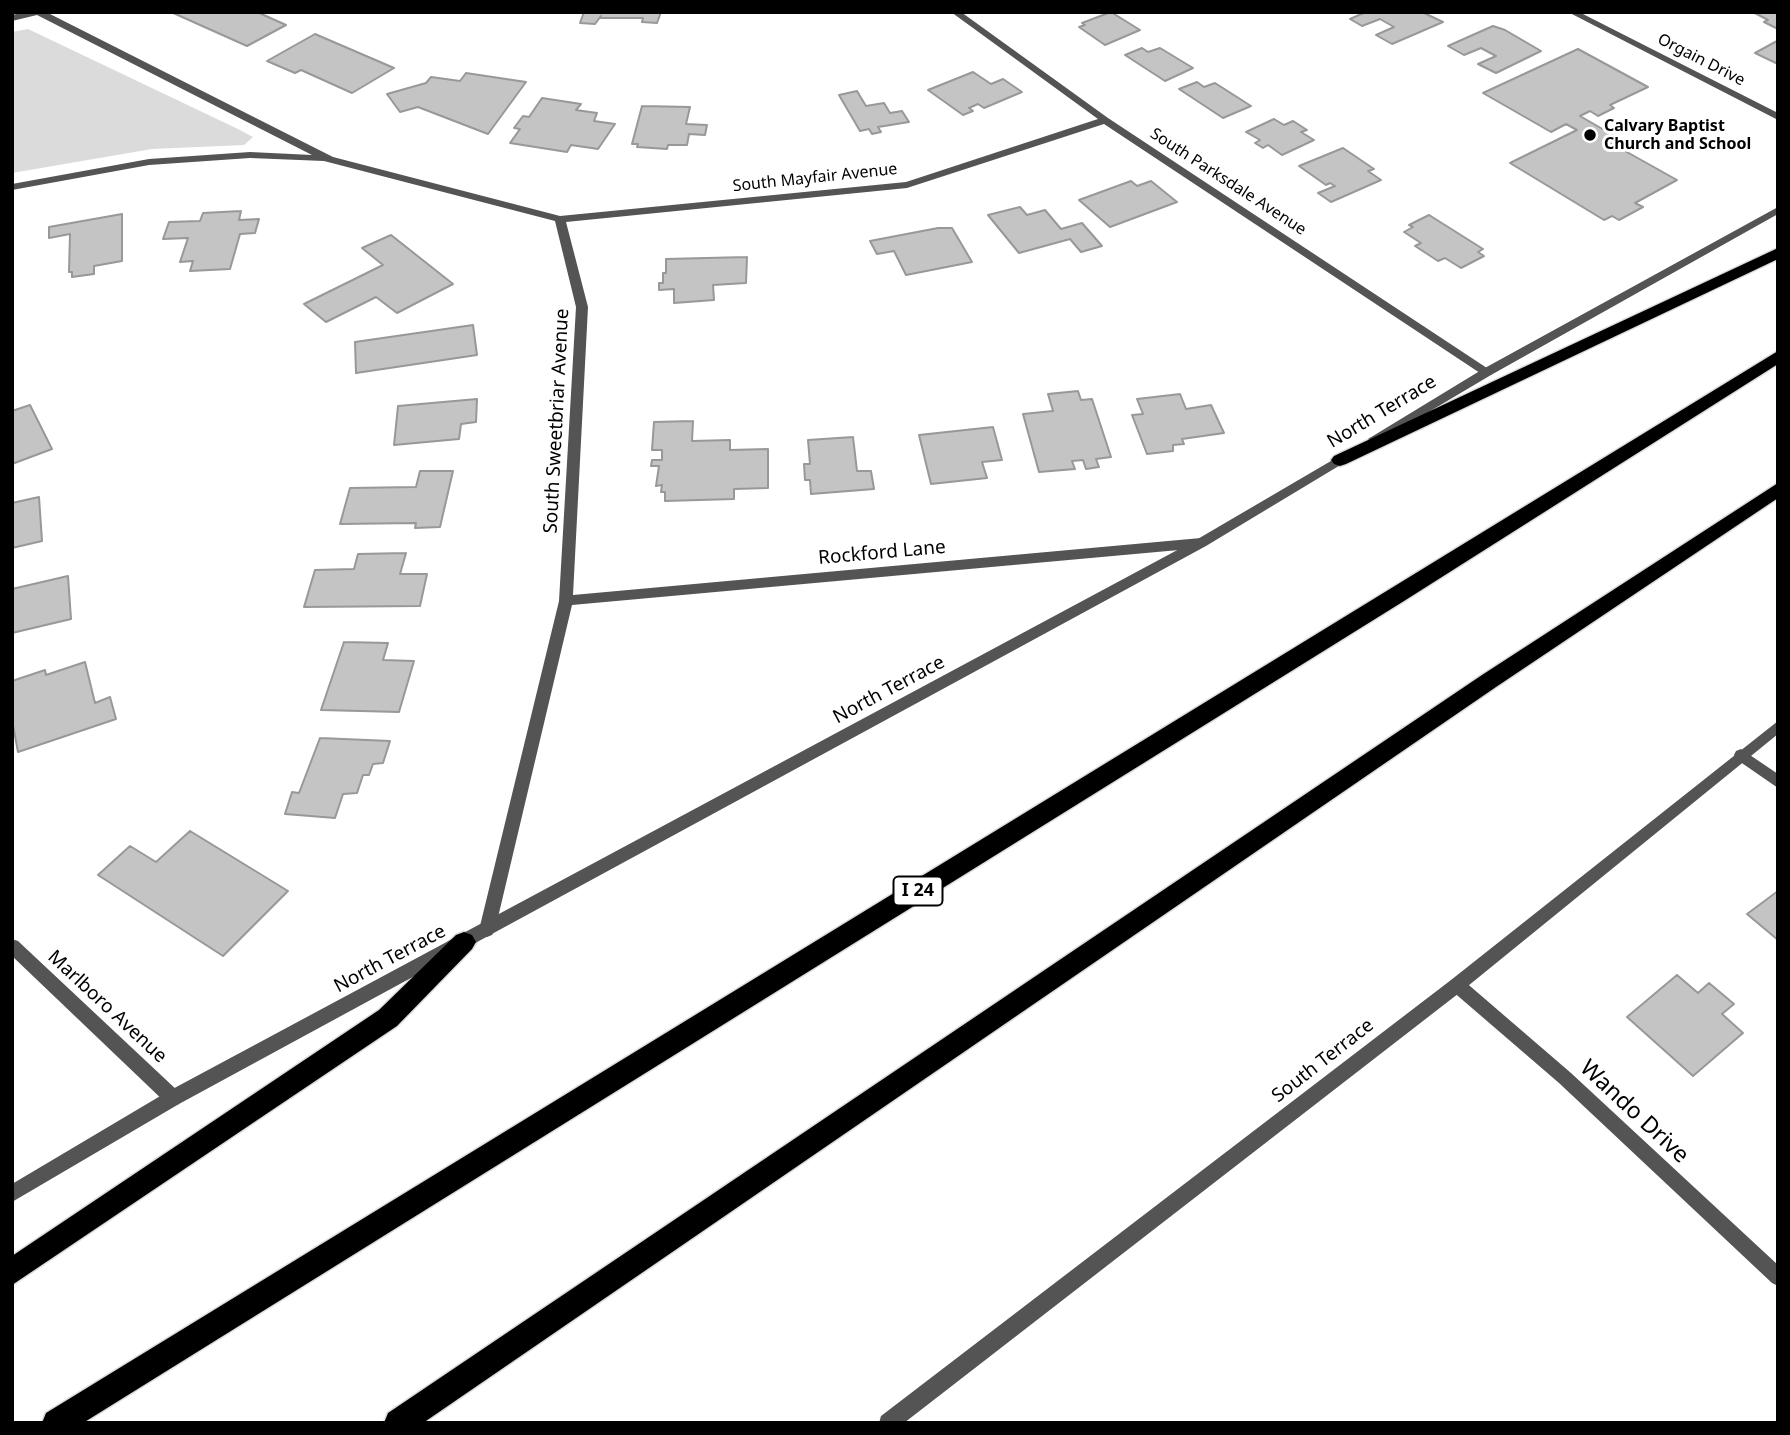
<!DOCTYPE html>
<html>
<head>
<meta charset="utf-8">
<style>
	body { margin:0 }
	#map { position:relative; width:1790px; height:1435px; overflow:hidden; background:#fff; font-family:"Noto Sans",sans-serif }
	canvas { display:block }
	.frame { position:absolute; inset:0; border:14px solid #000; pointer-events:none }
</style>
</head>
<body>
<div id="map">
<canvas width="1790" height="1435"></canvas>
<div class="frame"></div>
</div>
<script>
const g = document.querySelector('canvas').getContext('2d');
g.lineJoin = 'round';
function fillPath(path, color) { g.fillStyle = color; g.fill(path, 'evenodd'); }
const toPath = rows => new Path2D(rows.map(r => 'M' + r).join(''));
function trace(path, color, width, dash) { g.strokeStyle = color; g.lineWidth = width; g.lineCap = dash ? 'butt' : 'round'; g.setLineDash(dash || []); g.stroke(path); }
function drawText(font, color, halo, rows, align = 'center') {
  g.font = font + ' "Noto Sans",sans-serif'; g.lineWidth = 6; g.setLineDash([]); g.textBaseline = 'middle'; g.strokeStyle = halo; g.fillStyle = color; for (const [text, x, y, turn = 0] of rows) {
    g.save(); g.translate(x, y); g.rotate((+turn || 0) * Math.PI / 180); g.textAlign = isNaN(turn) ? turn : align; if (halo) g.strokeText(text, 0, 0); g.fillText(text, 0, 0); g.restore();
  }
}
fillPath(toPath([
	[28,29,240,130,253,137,244,145,152,149,12,173,12,32]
]), '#dbdbdb');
const building = toPath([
	[171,12,257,12,286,25,247,46,171,12],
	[584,12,661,12,657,23,642,22,643,18,600,18,601,16,595,24,580,23,584,12],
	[1111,12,1140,30,1105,45,1079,27,1085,25,1082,23,1111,12],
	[1366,12,1422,12,1443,22,1392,44,1376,35,1394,27,1380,19,1362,26,1350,19,1366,12],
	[1753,12,1778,12,1778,29,1764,22,1768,20,1753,12],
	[1493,26,1505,30,1541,51,1496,73,1478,64,1496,56,1481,48,1464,55,1448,46,1493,26],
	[315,34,394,68,352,93,301,70,295,73,267,61,315,34],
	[1777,41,1778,64,1755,53,1777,41],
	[1142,48,1148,52,1160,48,1193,68,1165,81,1125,55,1142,48],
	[1578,49,1648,87,1610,105,1614,108,1598,116,1590,111,1580,116,1618,138,1609,142,1677,180,1635,203,1643,207,1619,220,1612,216,1604,220,1510,163,1577,130,1566,124,1551,132,1483,93,1578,49],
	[973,72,991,84,1003,79,1022,92,984,108,978,104,969,108,973,111,963,115,928,90,973,72],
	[466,73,526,82,488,134,418,107,400,112,387,94,426,83,431,77,460,81,466,73],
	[1197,82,1204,87,1215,83,1251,106,1223,118,1179,89,1197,82],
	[857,91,866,106,884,103,890,113,902,111,909,122,878,127,881,132,872,134,869,129,860,131,839,95,857,91],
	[542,98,581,104,576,110,597,113,594,121,615,124,598,149,571,145,567,152,510,143,520,129,514,128,523,116,529,117,542,98],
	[642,106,690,107,686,124,707,125,705,135,689,134,687,145,668,145,667,149,637,147,638,144,632,144,642,106],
	[1274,119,1284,125,1293,121,1307,130,1301,132,1314,140,1282,155,1268,145,1263,148,1255,143,1260,140,1246,132,1274,119],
	[1343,148,1374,169,1368,171,1381,180,1331,202,1318,193,1335,186,1330,183,1326,185,1299,166,1343,148],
	[1131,181,1137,186,1151,181,1177,202,1110,227,1079,200,1131,181],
	[1020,207,1027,215,1045,210,1061,229,1082,223,1102,246,1081,252,1070,239,1019,253,988,215,1020,207],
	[241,211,239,220,259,219,255,233,240,234,230,269,190,271,193,261,180,262,188,238,163,239,169,222,200,221,203,213,241,211],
	[122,214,122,261,94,266,94,274,72,277,72,272,69,272,70,234,49,238,49,227,122,214],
	[1429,215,1483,249,1478,252,1484,256,1461,268,1445,258,1438,261,1415,246,1421,243,1404,232,1413,227,1409,225,1429,215],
	[938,228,952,228,972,262,906,275,894,251,877,254,870,241,938,228],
	[391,235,453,284,397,313,376,297,326,322,304,304,383,265,362,248,391,235],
	[747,257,746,283,713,285,714,300,674,303,674,289,659,290,659,283,663,283,663,273,666,273,666,259,747,257],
	[473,325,477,355,356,373,355,342,473,325],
	[1078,391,1081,400,1092,399,1111,457,1096,459,1099,467,1086,469,1083,460,1072,461,1075,469,1039,472,1023,414,1053,411,1048,394,1078,391],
	[1180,394,1186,409,1211,405,1224,433,1182,439,1184,444,1173,445,1173,451,1147,454,1132,415,1143,414,1137,399,1180,394],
	[477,399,476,422,461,424,459,439,394,445,398,406,477,399],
	[30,405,52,449,12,464,12,411,30,405],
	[693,421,692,441,730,440,730,450,768,449,768,488,734,489,734,499,665,501,665,492,661,492,662,485,656,486,659,466,651,466,652,460,662,460,662,450,652,450,654,422,693,421],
	[993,427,1002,460,982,462,987,478,931,484,919,435,993,427],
	[853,437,857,471,871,471,874,489,811,494,810,480,805,480,804,464,810,464,808,440,853,437],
	[420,471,453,471,440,527,415,528,416,523,340,524,350,488,416,487,420,471],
	[39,497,42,541,12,548,12,503,39,497],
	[406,553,400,574,427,574,420,606,304,607,315,570,354,569,358,554,406,553],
	[68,576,71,619,12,633,12,589,68,576],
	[344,642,388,643,383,660,414,661,399,712,321,710,344,642],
	[85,662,95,703,110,697,116,719,18,752,12,720,12,681,45,670,46,675,85,662],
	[320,738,390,741,383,763,373,764,369,775,363,775,357,793,343,794,335,818,285,814,292,792,299,793,320,738],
	[190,831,288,891,223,956,98,875,130,846,156,862,190,831],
	[1778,891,1778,940,1747,914,1778,891],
	[1677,975,1698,993,1709,983,1734,1004,1722,1014,1743,1033,1693,1076,1627,1017,1677,975]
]);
fillPath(building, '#c4c4c4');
trace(building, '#989898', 2);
const motorway = toPath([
	[1778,248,1778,259,1346,464,1340,466,1334,464,1331,460,1334,456,1778,248],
	[1778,351,1778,364,1404,601,83,1423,42,1423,46,1413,1778,351],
	[1778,483,1778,498,1496,687,423,1423,384,1423,388,1413,1482,675,1778,483],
	[464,932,472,935,476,942,472,949,397,1026,12,1285,12,1256,379,1010,456,935,464,932]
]);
trace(motorway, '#dbdbdb', 3);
fillPath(toPath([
	[25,12,46,12,333,157,560,216,906,182,1098,119,951,12,961,12,1108,118,1493,372,1491,375,1483,375,1104,124,907,188,566,222,588,307,573,595,1201,538,1207,543,1201,548,572,605,495,930,492,935,487,937,482,935,479,930,559,601,576,307,555,221,324,161,250,158,149,165,12,190,12,184,149,159,250,152,312,155,37,15,12,21,12,15,25,12],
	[1568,12,1579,12,1778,113,1778,120,1568,12],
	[1741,749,1778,774,1778,788,1736,759,1734,755,1736,751,1741,749],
	[12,939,18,941,179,1092,181,1098,179,1104,173,1106,167,1104,12,956,12,939],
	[1457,978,1463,980,1571,1073,1778,1265,1778,1286,1772,1283,1559,1083,1451,990,1449,985,1451,980,1457,978]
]), '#545454');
fillPath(toPath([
	[1778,207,1778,214,1491,375,1378,442,1374,443,1368,439,1483,369,1778,207],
	[1348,451,1354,455,1352,458,1206,546,179,1104,12,1202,12,1184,167,1092,1196,540,1348,451],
	[1778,721,1778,734,1463,990,904,1423,879,1423,881,1416,1451,980,1778,721]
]), '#545454');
fillPath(motorway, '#000');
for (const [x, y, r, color] of [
	[1590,135,7,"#000"]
]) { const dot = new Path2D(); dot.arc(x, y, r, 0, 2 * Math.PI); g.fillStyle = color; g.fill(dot); trace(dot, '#fff', 2.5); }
drawText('16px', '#000', '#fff', [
	["Orgain Drive",1701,60,27],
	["South Mayfair Avenue",815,178,-6],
	["South Parksdale Avenue",1228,182,33]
]);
drawText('bold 16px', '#000', '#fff', [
	["Calvary Baptist",1604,126],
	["Church and School",1604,144]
], 'left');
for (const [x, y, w] of [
	[918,891,49]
]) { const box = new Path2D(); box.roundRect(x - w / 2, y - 14.5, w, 29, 5); g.fillStyle = '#fff'; g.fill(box); trace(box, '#000', 2); }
drawText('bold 18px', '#000', null, [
	["I 24",918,891]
]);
drawText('19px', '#000', '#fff', [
	["North Terrace",1382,412,-31],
	["South Sweetbriar Avenue",557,421,-87],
	["Rockford Lane",882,553,-5],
	["North Terrace",889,690,-28],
	["North Terrace",390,959,-28],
	["Marlboro Avenue",107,1007,43],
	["South Terrace",1323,1061,-38]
]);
drawText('23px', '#000', '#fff', [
	["Wando Drive",1634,1112,43]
]);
</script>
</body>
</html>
